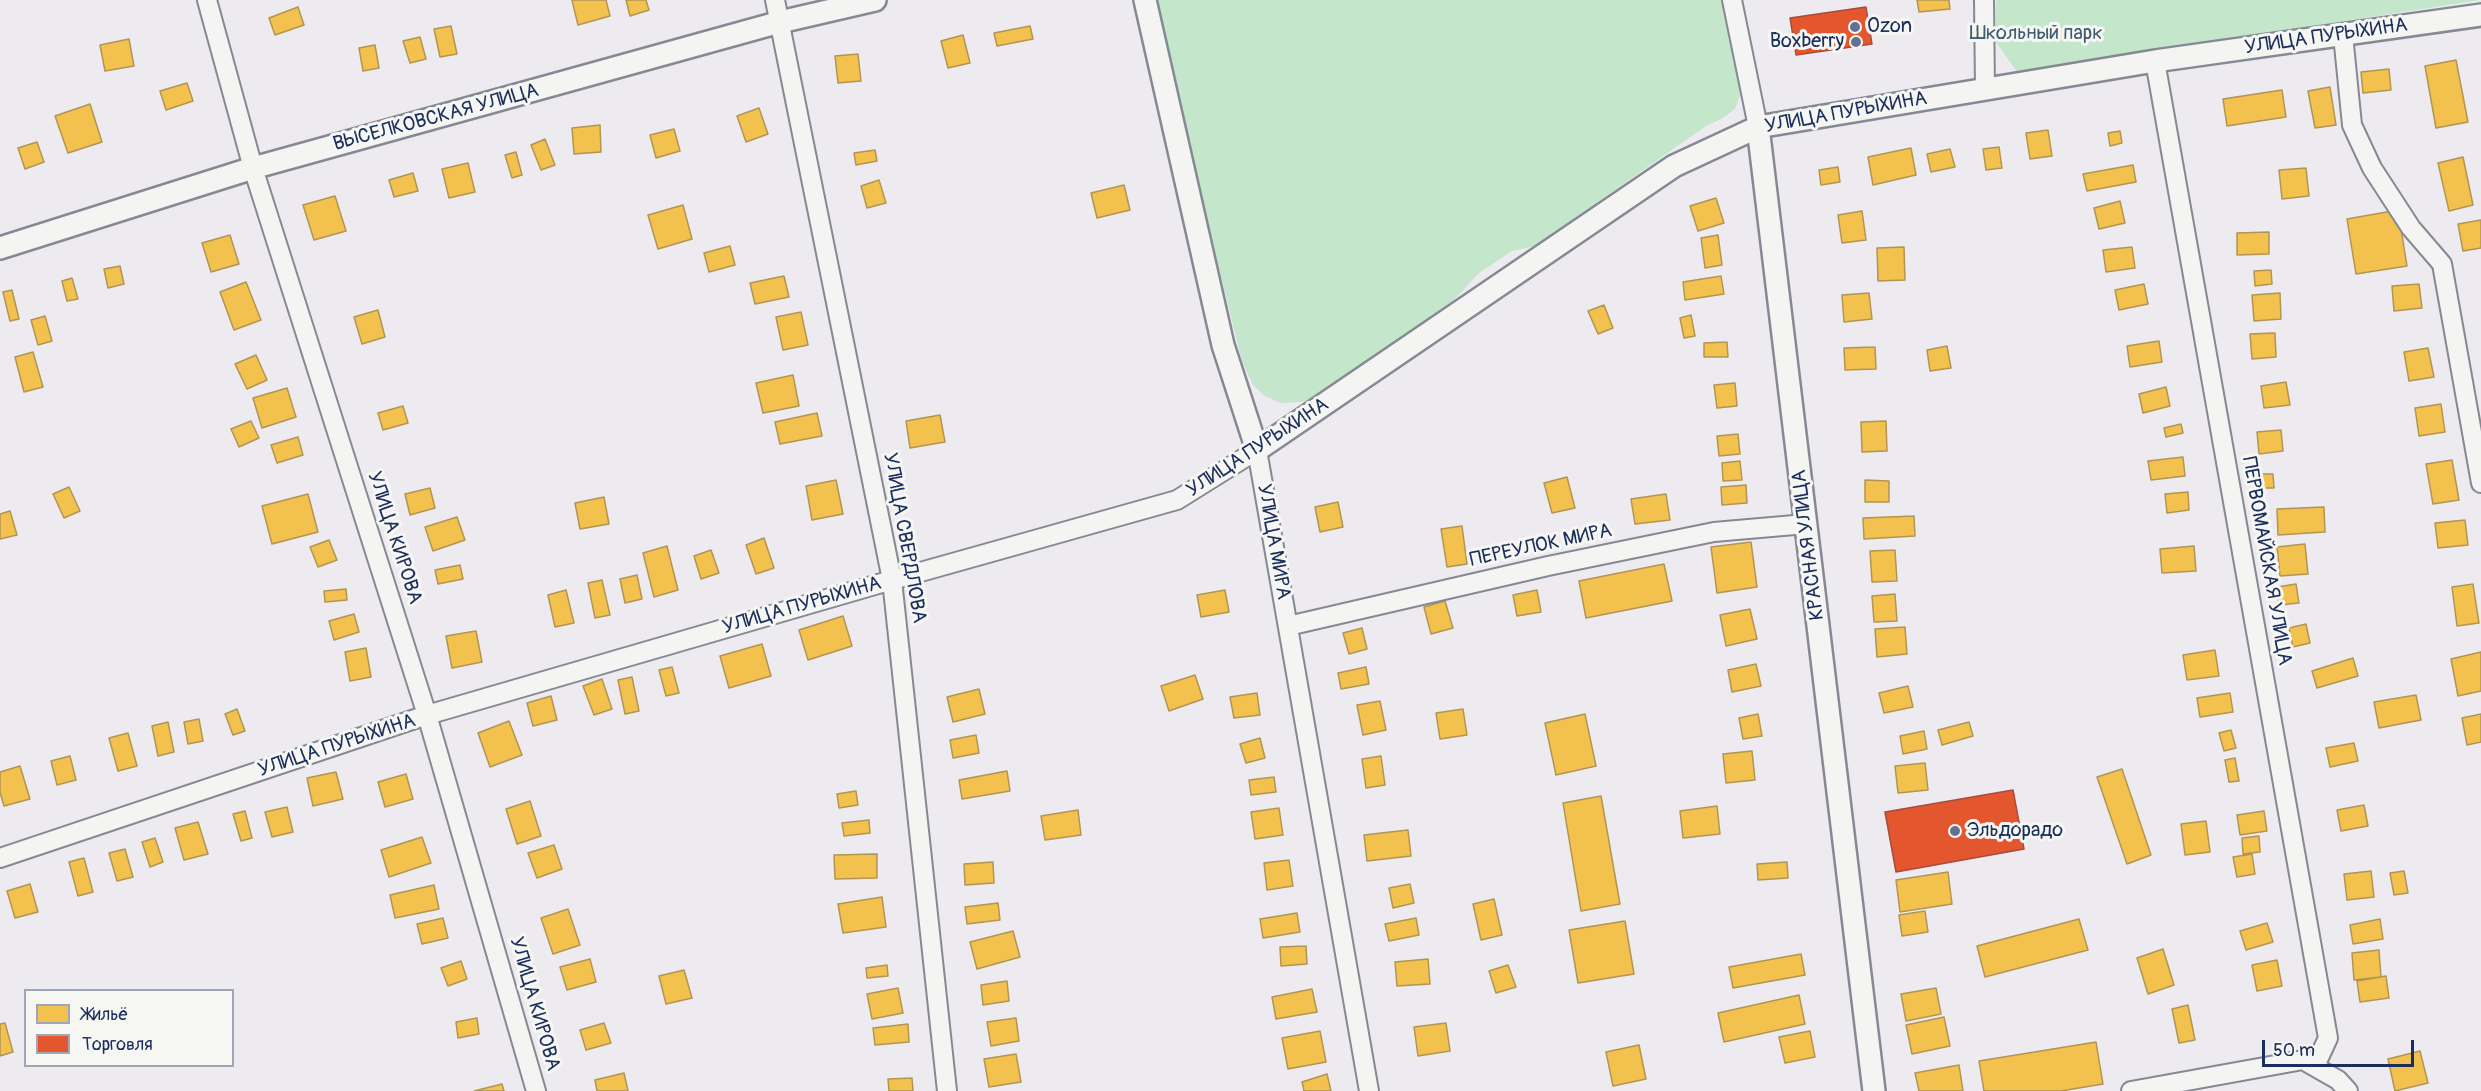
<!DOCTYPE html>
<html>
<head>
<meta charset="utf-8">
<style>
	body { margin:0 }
	#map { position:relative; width:2481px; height:1091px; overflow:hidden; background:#edebf0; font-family:Pangolin,sans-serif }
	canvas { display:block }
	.legend { position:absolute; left:24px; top:989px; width:210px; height:78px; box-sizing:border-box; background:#f6f6f2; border:2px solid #9ea6b7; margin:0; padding:8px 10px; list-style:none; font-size:18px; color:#1b2f5e }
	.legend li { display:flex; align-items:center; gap:12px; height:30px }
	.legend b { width:30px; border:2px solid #9ea6b7 }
	.scale { position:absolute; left:2262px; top:1040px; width:152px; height:27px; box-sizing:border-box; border:3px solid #1b2f5e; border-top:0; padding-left:8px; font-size:18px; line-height:21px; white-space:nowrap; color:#1b2f5e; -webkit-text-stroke:4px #f6f6f2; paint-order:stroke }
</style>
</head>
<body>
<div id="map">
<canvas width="2481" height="1091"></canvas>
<ul class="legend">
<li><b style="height:16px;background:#f2c14e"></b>Жильё</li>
<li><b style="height:16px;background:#e4572e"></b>Торговля</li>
</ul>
<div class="scale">50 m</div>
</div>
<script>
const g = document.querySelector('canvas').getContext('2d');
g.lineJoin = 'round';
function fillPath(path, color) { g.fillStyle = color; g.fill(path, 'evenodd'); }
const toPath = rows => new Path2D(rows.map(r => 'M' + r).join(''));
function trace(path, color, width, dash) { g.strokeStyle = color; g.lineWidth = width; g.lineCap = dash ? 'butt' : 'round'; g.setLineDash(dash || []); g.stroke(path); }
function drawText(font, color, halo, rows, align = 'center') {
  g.font = font + ' Pangolin,sans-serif'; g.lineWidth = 6; g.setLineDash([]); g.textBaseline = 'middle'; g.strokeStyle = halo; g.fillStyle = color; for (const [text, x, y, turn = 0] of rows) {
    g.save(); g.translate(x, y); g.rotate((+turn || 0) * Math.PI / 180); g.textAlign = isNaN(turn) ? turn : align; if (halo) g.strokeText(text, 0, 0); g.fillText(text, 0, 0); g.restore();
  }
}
fillPath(toPath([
	[1152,0,1723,0,1741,80,1740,96,1735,109,1723,118,1706,126,1535,246,1512,251,1479,273,1453,301,1318,396,1302,402,1281,403,1265,396,1253,385,1242,361],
	[1996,0,2481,0,2017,72,1996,42]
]), '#c4e7cb');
const homes = toPath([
	[572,0,606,0,610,16,578,25,572,0],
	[626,0,646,0,649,10,630,16,626,0],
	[1917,0,1949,0,1950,9,1919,12,1917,0],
	[298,7,304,25,275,35,269,18,298,7],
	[451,26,457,54,440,57,434,29,451,26],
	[1030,26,1033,39,997,46,994,33,1030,26],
	[963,35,970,63,948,68,941,41,963,35],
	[420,37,426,59,410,63,403,41,420,37],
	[129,39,134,66,105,71,100,45,129,39],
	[375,45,379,68,363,71,359,48,375,45],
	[858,54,861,81,838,83,835,56,858,54],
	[2456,60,2468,122,2436,128,2425,66,2456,60],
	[2389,69,2391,90,2363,93,2361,72,2389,69],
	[187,83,193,101,166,110,160,91,187,83],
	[2330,87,2336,125,2315,128,2308,91,2330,87],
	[2282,90,2286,117,2227,126,2223,99,2282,90],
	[90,104,102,142,68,153,55,116,90,104],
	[759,108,768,134,746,142,737,116,759,108],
	[600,125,601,152,574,154,572,128,600,125],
	[674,129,680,151,656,158,650,135,674,129],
	[2048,130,2052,156,2030,159,2026,133,2048,130],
	[2120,131,2122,143,2110,146,2108,133,2120,131],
	[545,139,555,165,541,170,531,145,545,139],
	[37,142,44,162,25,169,18,148,37,142],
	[1999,147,2002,168,1986,170,1983,149,1999,147],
	[1911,148,1916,175,1873,185,1868,157,1911,148],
	[1950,149,1955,167,1931,172,1927,154,1950,149],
	[875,150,877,161,856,165,854,153,875,150],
	[516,152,522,175,512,178,505,155,516,152],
	[2463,157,2473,205,2449,211,2438,163,2463,157],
	[468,163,475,192,449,198,442,169,468,163],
	[2133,165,2136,182,2087,191,2083,174,2133,165],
	[1838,167,1840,182,1821,185,1819,170,1838,167],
	[2306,168,2309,196,2282,199,2279,170,2306,168],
	[413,173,418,191,394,197,389,180,413,173],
	[879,180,886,203,867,208,861,186,879,180],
	[1124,185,1130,210,1097,218,1091,193,1124,185],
	[335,196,346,231,314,240,303,205,335,196],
	[1716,198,1724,223,1698,231,1690,206,1716,198],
	[2120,201,2125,223,2099,229,2094,208,2120,201],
	[683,205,692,239,658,249,648,215,683,205],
	[2398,210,2407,266,2356,274,2347,219,2398,210],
	[1862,211,1866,240,1842,243,1838,215,1862,211],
	[2481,220,2481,248,2463,251,2458,224,2481,220],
	[2269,232,2269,254,2237,255,2237,233,2269,232],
	[230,235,239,264,211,272,202,243,230,235],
	[1718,235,1722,265,1705,268,1701,238,1718,235],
	[730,246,735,265,709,272,704,253,730,246],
	[1904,247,1905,280,1878,281,1877,248,1904,247],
	[2132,247,2135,268,2106,272,2103,250,2132,247],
	[120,266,124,284,108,288,104,269,120,266],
	[2271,270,2272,284,2255,286,2254,271,2271,270],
	[784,276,789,297,755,304,750,283,784,276],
	[1721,276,1724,294,1685,300,1683,282,1721,276],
	[72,278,78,299,67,301,62,281,72,278],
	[246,282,261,320,234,330,220,292,246,282],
	[2144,284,2148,304,2119,310,2115,290,2144,284],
	[2419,284,2422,308,2394,311,2392,286,2419,284],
	[12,290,19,319,10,321,3,292,12,290],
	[1869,293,1872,319,1844,322,1842,295,1869,293],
	[2280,293,2281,319,2254,321,2252,295,2280,293],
	[1604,305,1613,328,1598,334,1588,311,1604,305],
	[378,310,385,337,362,344,354,317,378,310],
	[801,312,808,345,783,350,776,317,801,312],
	[1691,315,1695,336,1684,338,1680,318,1691,315],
	[45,316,52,341,38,345,31,320,45,316],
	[2275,333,2276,357,2252,359,2250,334,2275,333],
	[2159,341,2162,362,2130,367,2127,346,2159,341],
	[1727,342,1728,357,1704,357,1704,343,1727,342],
	[1947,346,1951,368,1930,371,1927,350,1947,346],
	[1875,347,1876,369,1845,370,1844,348,1875,347],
	[2428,348,2434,377,2409,381,2404,352,2428,348],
	[33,352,43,387,24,392,15,357,33,352],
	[256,355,267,380,247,389,235,364,256,355],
	[793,375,799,406,763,413,756,383,793,375],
	[2286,382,2290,405,2264,408,2261,386,2286,382],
	[1735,383,1737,406,1717,408,1714,385,1735,383],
	[2166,387,2170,406,2143,413,2139,394,2166,387],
	[287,388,296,417,262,428,253,398,287,388],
	[2441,404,2445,432,2419,436,2415,408,2441,404],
	[403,406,408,423,383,430,378,413,403,406],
	[817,413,822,436,780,444,775,422,817,413],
	[940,415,945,442,910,448,906,421,940,415],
	[251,421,259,438,239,447,231,429,251,421],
	[1886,421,1887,451,1862,452,1861,422,1886,421],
	[2181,424,2183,433,2166,437,2164,428,2181,424],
	[2281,430,2283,451,2259,454,2257,432,2281,430],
	[1738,434,1740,454,1719,456,1717,436,1738,434],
	[298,437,303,455,277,463,271,445,298,437],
	[2183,457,2185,476,2151,480,2148,461,2183,457],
	[2452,460,2459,500,2433,504,2426,464,2452,460],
	[1740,461,1742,480,1723,481,1722,463,1740,461],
	[2255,474,2273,474,2274,488,2256,488,2255,474],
	[1567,477,1575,508,1552,513,1544,483,1567,477],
	[836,480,843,514,812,520,806,486,836,480],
	[1865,480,1889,481,1889,502,1865,502,1865,480],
	[1746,485,1747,503,1722,505,1721,487,1746,485],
	[69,487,80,511,64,518,53,494,69,487],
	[430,488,435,508,410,515,405,494,430,488],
	[2188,492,2189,510,2167,513,2165,494,2188,492],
	[308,494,318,532,272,544,262,506,308,494],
	[1666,494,1670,520,1635,524,1631,499,1666,494],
	[604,497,609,524,580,529,575,503,604,497],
	[1338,502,1343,527,1320,532,1315,507,1338,502],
	[2324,507,2325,532,2278,535,2277,509,2324,507],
	[10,511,17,535,0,539,0,514,10,511],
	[1914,516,1915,536,1864,539,1863,518,1914,516],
	[457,517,465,540,433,551,425,527,457,517],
	[2465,520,2468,545,2438,548,2435,523,2465,520],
	[1462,526,1467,564,1447,567,1441,529,1462,526],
	[764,538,774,568,756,574,746,545,764,538],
	[329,540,337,560,318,567,310,547,329,540],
	[1751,542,1757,587,1717,593,1711,547,1751,542],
	[2305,544,2308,574,2280,576,2277,547,2305,544],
	[667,546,678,590,654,597,643,553,667,546],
	[2194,546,2196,571,2162,573,2160,549,2194,546],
	[711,550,719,573,701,579,694,556,711,550],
	[1895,550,1897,581,1872,582,1870,551,1895,550],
	[1664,564,1672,601,1586,618,1579,581,1664,564],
	[460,565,463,579,438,584,435,570,460,565],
	[637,575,642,599,625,603,620,579,637,575],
	[602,580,610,615,595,618,588,583,602,580],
	[2296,584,2299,603,2279,605,2277,587,2296,584],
	[2473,584,2479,623,2457,626,2452,587,2473,584],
	[346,589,347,600,325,602,324,591,346,589],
	[566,590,574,623,555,627,548,595,566,590],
	[1225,590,1229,612,1201,617,1197,595,1225,590],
	[1537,590,1541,612,1517,616,1513,595,1537,590],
	[1895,594,1897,621,1874,622,1872,596,1895,594],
	[1445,601,1453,628,1431,634,1424,607,1445,601],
	[1750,609,1757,639,1726,646,1720,615,1750,609],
	[354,614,359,632,334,640,329,621,354,614],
	[843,616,852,646,808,660,799,630,843,616],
	[2306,624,2310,643,2293,647,2289,628,2306,624],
	[1905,627,1907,654,1877,657,1875,629,1905,627],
	[1362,628,1367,649,1349,654,1343,633,1362,628],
	[476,631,482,662,452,668,446,636,476,631],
	[762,644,771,676,729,688,720,656,762,644],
	[366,648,371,677,350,681,345,652,366,648],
	[2215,650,2219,676,2187,680,2183,655,2215,650],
	[2481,652,2481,691,2458,696,2451,659,2481,652],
	[2353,658,2358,676,2317,688,2312,671,2353,658],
	[1756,664,1761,686,1732,692,1728,670,1756,664],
	[672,667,679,693,666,696,659,670,672,667],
	[1366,667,1369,684,1341,689,1338,673,1366,667],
	[1195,675,1203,699,1169,711,1161,686,1195,675],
	[632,677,639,711,625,714,618,680,632,677],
	[602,679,612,709,594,715,583,686,602,679],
	[1908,686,1913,707,1884,713,1879,693,1908,686],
	[979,689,985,714,953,722,947,697,979,689],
	[1257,693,1260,715,1234,718,1230,697,1257,693],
	[2230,693,2233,712,2200,717,2197,698,2230,693],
	[2416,695,2421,720,2379,728,2374,702,2416,695],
	[551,696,557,720,533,726,527,703,551,696],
	[1380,701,1386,730,1363,735,1357,705,1380,701],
	[237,709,245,731,233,735,225,714,237,709],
	[1463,709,1467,735,1440,739,1436,713,1463,709],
	[1585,714,1596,766,1556,775,1545,723,1585,714],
	[1758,714,1762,736,1743,739,1739,718,1758,714],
	[2481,714,2481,742,2467,745,2462,718,2481,714],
	[199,719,203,741,188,744,184,722,199,719],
	[509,721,522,755,490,767,478,733,509,721],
	[168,722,174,752,158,756,152,726,168,722],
	[1969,722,1973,736,1942,745,1938,730,1969,722],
	[2231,730,2236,748,2224,751,2219,733,2231,730],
	[1924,731,1927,749,1903,754,1900,736,1924,731],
	[128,733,137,766,118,771,109,738,128,733],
	[976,735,979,753,953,758,950,740,976,735],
	[1260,738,1265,758,1246,763,1240,744,1260,738],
	[2354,743,2358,761,2330,767,2326,748,2354,743],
	[1752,751,1755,780,1726,783,1723,754,1752,751],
	[70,756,76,780,57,785,51,761,70,756],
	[1381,756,1385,785,1366,788,1362,759,1381,756],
	[2235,758,2239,781,2229,782,2225,760,2235,758],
	[1925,763,1928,790,1898,793,1895,766,1925,763],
	[20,766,30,799,4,806,0,792,0,772,20,766],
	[2122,769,2151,855,2127,864,2097,777,2122,769],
	[1007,771,1010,791,962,799,959,780,1007,771],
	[336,772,343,799,313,806,307,778,336,772],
	[406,774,413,799,385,807,378,782,406,774],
	[1274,777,1276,792,1251,795,1249,780,1274,777],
	[856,791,858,805,839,808,837,794,856,791],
	[1601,796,1620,904,1581,911,1563,803,1601,796],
	[530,801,541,836,517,844,506,809,530,801],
	[2364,805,2368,826,2341,831,2337,810,2364,805],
	[1717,806,1720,834,1683,838,1680,811,1717,806],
	[287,807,293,832,272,837,265,812,287,807],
	[1279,808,1283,835,1255,839,1251,812,1279,808],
	[1078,810,1081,835,1045,840,1041,816,1078,810],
	[245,811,252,838,241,841,233,814,245,811],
	[2264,811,2267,831,2240,835,2237,815,2264,811],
	[869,820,870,833,844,836,842,823,869,820],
	[2206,821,2210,852,2185,855,2181,824,2206,821],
	[198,822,208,854,184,860,175,828,198,822],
	[1408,830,1411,856,1367,861,1364,835,1408,830],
	[2259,836,2260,852,2243,854,2242,838,2259,836],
	[422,837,431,863,389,877,381,850,422,837],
	[155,838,163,862,150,867,142,842,155,838],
	[554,845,562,869,537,878,528,853,554,845],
	[125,849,133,877,117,881,109,853,125,849],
	[877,854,877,878,835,879,834,855,877,854],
	[2252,854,2255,874,2237,877,2233,857,2252,854],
	[84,858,93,892,78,896,69,862,84,858],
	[1289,860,1293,886,1267,890,1264,863,1289,860],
	[993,862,994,883,965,885,964,864,993,862],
	[1787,862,1788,878,1758,880,1757,864,1787,862],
	[2371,871,2374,897,2347,900,2344,874,2371,871],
	[2404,871,2408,893,2394,895,2390,873,2404,871],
	[1948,872,1952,904,1900,912,1896,880,1948,872],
	[30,884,38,912,15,918,7,891,30,884],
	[1410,884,1414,903,1393,908,1389,888,1410,884],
	[434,885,439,909,395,918,390,895,434,885],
	[882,897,886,927,843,933,838,904,882,897],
	[1494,899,1502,935,1481,940,1473,904,1494,899],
	[998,903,1000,920,967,924,965,907,998,903],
	[568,909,580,945,553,954,541,918,568,909],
	[1925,911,1928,932,1902,936,1899,915,1925,911],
	[1297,913,1300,932,1263,938,1260,919,1297,913],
	[443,918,448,938,422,944,417,924,443,918],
	[1416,918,1419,935,1389,941,1385,924,1416,918],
	[2079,919,2088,950,1985,977,1977,946,2079,919],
	[2380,919,2383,939,2353,944,2350,925,2380,919],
	[1625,921,1634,974,1578,983,1569,930,1625,921],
	[2267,923,2273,942,2246,950,2240,931,2267,923],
	[1013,931,1020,957,977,969,970,942,1013,931],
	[1306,946,1307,964,1281,966,1280,947,1306,946],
	[2163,949,2174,985,2148,994,2137,958,2163,949],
	[2379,950,2381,977,2354,980,2352,953,2379,950],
	[1801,954,1805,975,1733,988,1729,967,1801,954],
	[590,959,596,982,567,990,560,967,590,959],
	[1428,959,1430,984,1397,986,1395,962,1428,959],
	[2277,960,2282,986,2257,991,2252,965,2277,960],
	[461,961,467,979,448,986,441,968,461,961],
	[887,965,888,976,867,978,866,968,887,965],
	[1508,965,1516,987,1496,993,1489,971,1508,965],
	[684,970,692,998,666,1004,659,976,684,970],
	[2386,976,2389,998,2360,1002,2357,981,2386,976],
	[1007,981,1009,1001,983,1005,981,985,1007,981],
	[898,988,903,1013,872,1019,867,994,898,988],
	[1936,988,1941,1014,1906,1021,1901,994,1936,988],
	[1312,989,1317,1012,1276,1019,1272,997,1312,989],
	[1799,995,1805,1024,1724,1042,1718,1013,1799,995],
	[2188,1005,2195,1040,2179,1043,2172,1009,2188,1005],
	[1944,1017,1950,1046,1912,1054,1906,1025,1944,1017],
	[477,1018,479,1034,458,1038,456,1022,477,1018],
	[1016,1018,1019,1041,991,1046,987,1022,1016,1018],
	[5,1023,13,1052,0,1056,0,1024,5,1023],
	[604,1023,611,1043,586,1050,580,1030,604,1023],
	[1446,1023,1450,1051,1418,1056,1414,1027,1446,1023],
	[908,1024,909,1042,875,1045,873,1028,908,1024],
	[1320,1031,1326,1062,1288,1069,1282,1038,1320,1031],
	[1810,1031,1815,1057,1785,1063,1779,1037,1810,1031],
	[2096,1042,2103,1084,2061,1091,1984,1091,1979,1061,2096,1042],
	[1639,1045,1646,1079,1613,1086,1606,1052,1639,1045],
	[2420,1051,2428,1083,2395,1091,2388,1059,2420,1051],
	[1016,1054,1021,1082,989,1087,984,1059,1016,1054],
	[1959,1065,1963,1091,1919,1091,1915,1073,1959,1065],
	[624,1073,628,1091,597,1091,595,1080,624,1073],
	[1327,1074,1331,1091,1304,1091,1302,1082,1327,1074],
	[912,1078,913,1091,889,1091,888,1079,912,1078],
	[502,1084,504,1091,474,1091,502,1084]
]);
fillPath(homes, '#f2c14e');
trace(homes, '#b29553', 1.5);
const shops = toPath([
	[1866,7,1872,44,1796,55,1790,18,1866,7],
	[2013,790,2024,849,1896,872,1885,812,2013,790]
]);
fillPath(shops, '#e4572e');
trace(shops, '#a84b3c', 1.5);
const minor = toPath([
	[207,0,253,168,427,715,536,1091],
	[775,0,892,580,947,1091],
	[1732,0,1758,127],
	[1984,0,1985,88],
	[2343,35,2352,125,2372,168,2411,228,2442,264,2481,483],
	[2155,61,2328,1038,2315,1066],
	[1288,626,1548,566,1714,532,1806,524],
	[0,858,427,715,892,580,1177,500,1257,450,1369,1091],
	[2131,1091,2303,1060,2338,1080,2348,1091]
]);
const tertiary = toPath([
	[1145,0,1223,345,1257,450,1674,166,1758,127,2155,61,2481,15],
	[1758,127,1874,1091],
	[0,248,253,168,780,22,875,0]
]);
trace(minor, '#868994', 22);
trace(tertiary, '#868994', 26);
trace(minor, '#f4f4f3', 18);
trace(tertiary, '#f4f4f3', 21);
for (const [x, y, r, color] of [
	[1855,27,6,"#647191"],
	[1856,42,6,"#647191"],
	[1955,831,6,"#647191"]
]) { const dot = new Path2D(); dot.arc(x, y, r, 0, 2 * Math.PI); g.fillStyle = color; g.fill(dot); trace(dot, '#f6f6f2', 2); }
drawText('20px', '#1b2f5e', '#f6f6f2', [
	["Ozon",1867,27],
	["Boxberry",1844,42,"right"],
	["Эльдорадо",1967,831]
], 'left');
drawText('20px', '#3d5c72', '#f6f6f2', [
	["Школьный парк",2036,34]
]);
drawText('20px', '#1b2f5e', '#f6f6f2', [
	["УЛИЦА ПУРЫХИНА",2326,37,-8],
	["УЛИЦА ПУРЫХИНА",1846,113,-10],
	["ВЫСЕЛКОВСКАЯ УЛИЦА",436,118,-15],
	["УЛИЦА ПУРЫХИНА",1258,448,-33],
	["УЛИЦА КИРОВА",394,538,72],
	["УЛИЦА СВЕРДЛОВА",904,538,80],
	["УЛИЦА МИРА",1273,542,80],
	["КРАСНАЯ УЛИЦА",1809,545,-97],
	["ПЕРЕУЛОК МИРА",1541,546,-12],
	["ПЕРВОМАЙСКАЯ УЛИЦА",2266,561,80],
	["УЛИЦА ПУРЫХИНА",802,606,-16],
	["УЛИЦА ПУРЫХИНА",337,746,-18],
	["УЛИЦА КИРОВА",534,1004,74]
]);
</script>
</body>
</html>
